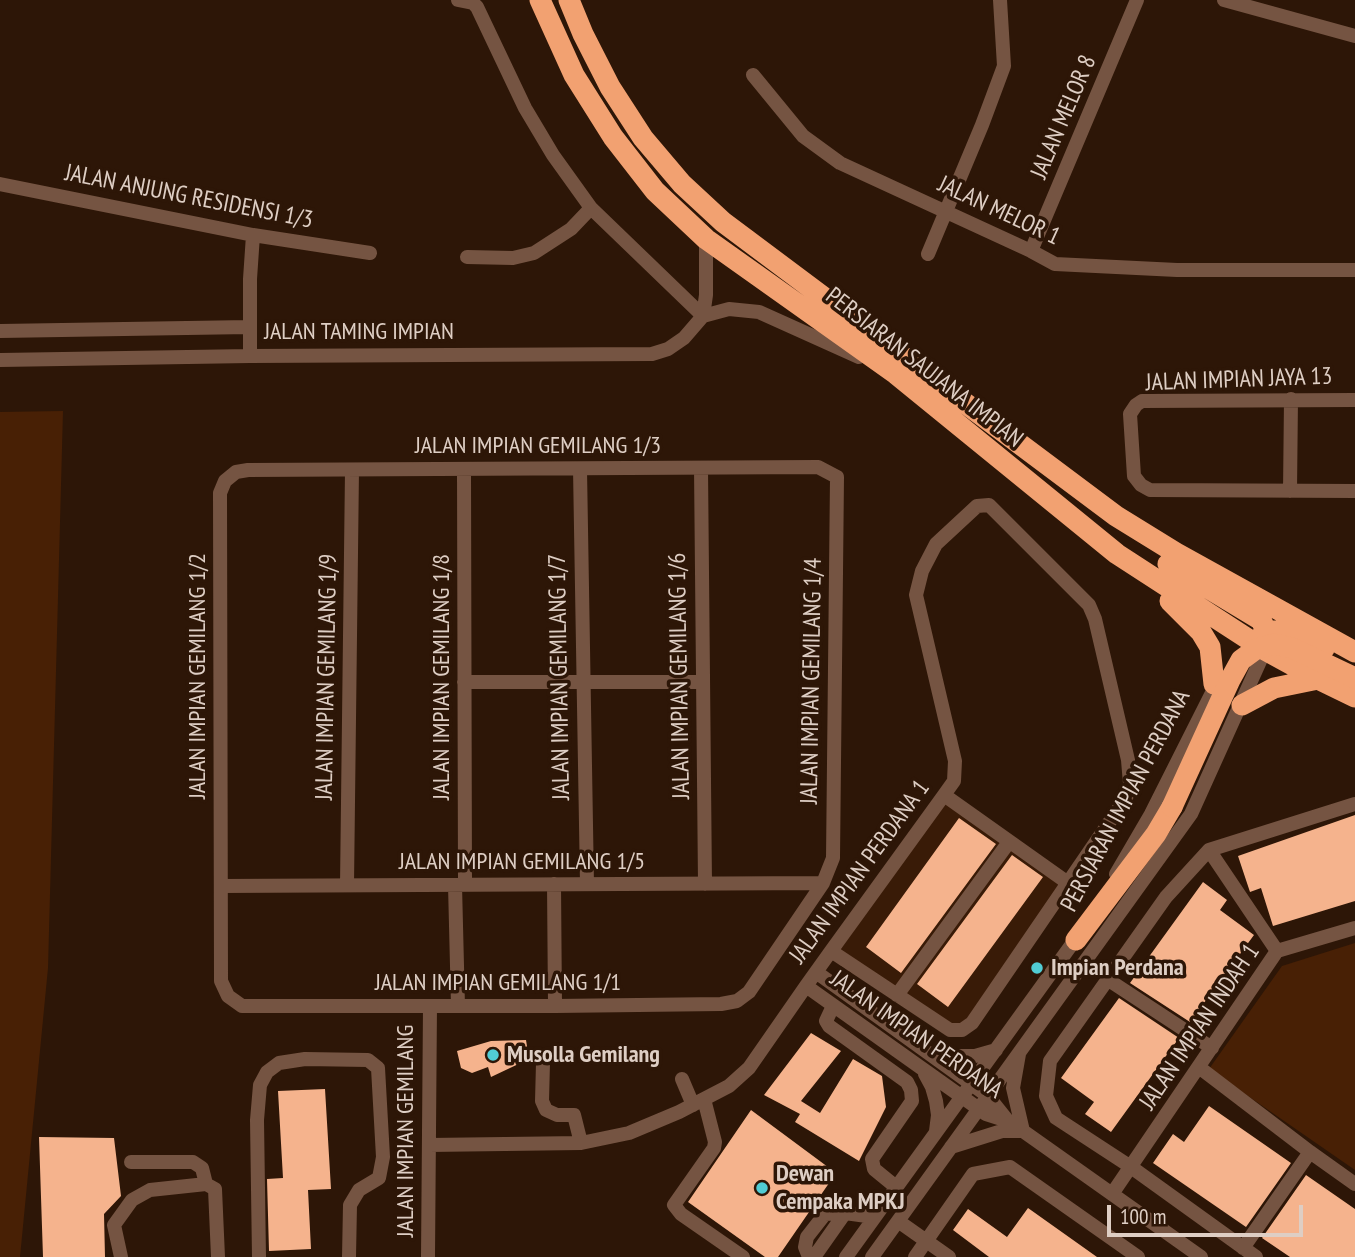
<!DOCTYPE html>
<html>
<head>
<meta charset="utf-8">
<style>
	body { margin:0 }
	#map { position:relative; width:1355px; height:1257px; overflow:hidden; background:#2d1607; font-family:"PT Sans Narrow",sans-serif }
	canvas { display:block }
	.scale { position:absolute; left:1107px; top:1205px; width:196px; height:32px; box-sizing:border-box; border:4px solid #decec4; border-top:0; padding-left:9px; font-size:21px; line-height:24px; white-space:nowrap; color:#decec4; -webkit-text-stroke:5px #2d1607; paint-order:stroke }
</style>
</head>
<body>
<div id="map">
<canvas width="1355" height="1257"></canvas>
<div class="scale">100 m</div>
</div>
<script>
const g = document.querySelector('canvas').getContext('2d');
g.lineJoin = 'round';
function fillPath(path, color) { g.fillStyle = color; g.fill(path, 'evenodd'); }
const toPath = rows => new Path2D(rows.map(r => 'M' + r).join(''));
function trace(path, color, width, dash) { g.strokeStyle = color; g.lineWidth = width; g.lineCap = dash ? 'butt' : 'round'; g.setLineDash(dash || []); g.stroke(path); }
function drawText(font, color, halo, rows, align = 'center') {
  g.font = font + ' "PT Sans Narrow",sans-serif'; g.lineWidth = 7; g.setLineDash([]); g.textBaseline = 'middle'; g.strokeStyle = halo; g.fillStyle = color; for (const [text, x, y, turn = 0] of rows) {
    g.save(); g.translate(x, y); g.rotate((+turn || 0) * Math.PI / 180); g.textAlign = isNaN(turn) ? turn : align; if (halo) g.strokeText(text, 0, 0); g.fillText(text, 0, 0); g.restore();
  }
}
fillPath(toPath([
	[946,800,1062,883,968,1018,959,1024,949,1024,840,950]
]), '#391b07');
fillPath(toPath([
	[63,411,48,968,20,1257,0,1257,0,412],
	[1355,943,1355,1170,1209,1069,1282,966]
]), '#482005');
fillPath(toPath([
	[1355,815,1355,901,1273,926,1261,888,1250,892,1238,856],
	[959,818,996,844,901,973,866,947],
	[1012,855,1043,877,948,1007,917,984],
	[1203,882,1227,900,1220,910,1254,935,1190,1022,1130,983],
	[1119,998,1179,1038,1111,1132,1085,1114,1094,1102,1061,1078],
	[811,1033,841,1051,801,1101,820,1113,853,1059,882,1076,886,1107,859,1161,795,1122,800,1114,764,1095],
	[526,1040,529,1059,491,1077,488,1067,472,1073,461,1068,457,1051,491,1041],
	[325,1089,331,1189,308,1190,311,1249,269,1251,267,1179,283,1178,278,1091],
	[1209,1106,1291,1163,1246,1227,1153,1163,1173,1134,1184,1142],
	[751,1110,836,1173,778,1257,765,1257,688,1202],
	[39,1137,114,1138,121,1196,104,1214,105,1257,43,1257],
	[1306,1175,1355,1209,1355,1257,1290,1257,1262,1238],
	[1028,1208,1097,1257,989,1257,953,1230,968,1209,1007,1237]
]), '#f5b38d');
trace(toPath([
	[458,0,473,3,477,7,525,108,553,155,591,208,703,316],
	[1224,0,1355,36],
	[753,75,803,136,840,163,1031,251,1055,264,1177,270,1355,270],
	[0,184,253,235,370,253],
	[1031,251,1137,0],
	[928,254,982,125,1004,66,1000,0],
	[467,257,513,258,534,253,571,229,591,208],
	[703,316,729,309,759,312,859,357],
	[0,331,249,327],
	[250,356,250,279,253,235],
	[0,360,250,356,652,354,668,349,684,338,703,316,706,295,706,239],
	[1355,400,1142,401,1136,405,1130,414,1134,476,1141,485,1150,490,1355,491],
	[818,467,837,477,833,858,823,883,749,992,737,1001,721,1004,555,1006,242,1006,228,996,221,981,220,493,225,481,236,472,248,470,818,467],
	[701,468,705,884],
	[464,469,465,885],
	[580,469,587,884],
	[1290,491,1291,399],
	[464,682,703,682],
	[944,795,1068,883],
	[1209,850,1277,951],
	[1116,874,1151,814,1219,679],
	[554,884,555,1006],
	[347,885,352,470],
	[455,885,458,1006],
	[221,886,823,883],
	[816,972,988,1096,1008,1121],
	[1107,979,1212,1048],
	[806,986,986,1114,1008,1121,1023,1131,1201,1257],
	[897,995,1009,842],
	[833,1006,826,1021,829,1026,907,1082,911,1090,912,1101,872,1159,874,1169,896,1187],
	[1019,1054,1013,1088,1023,1131],
	[934,1056,975,1056,996,1050],
	[543,1063,542,1101,546,1110,557,1115,574,1115,581,1143],
	[1200,1068,1310,1152,1355,1184],
	[925,1074,932,1087,936,1101,938,1115,936,1131],
	[682,1079,693,1105],
	[704,1099,715,1142,714,1148,674,1205,681,1214,743,1257],
	[429,1145,581,1143,629,1133,679,1112,729,1086,749,1068,806,986,831,951,944,795,954,781,955,761,916,595,922,571,936,544,977,506,989,505,1089,605,1095,619,1128,760,1130,784,1126,798,972,1023,962,1030,950,1030,831,951],
	[951,1147,1002,1131,1023,1131],
	[131,1162,193,1162,202,1168,206,1184],
	[1112,1194,1277,951,1355,928],
	[898,1221,949,1257],
	[1243,1248,1310,1152],
	[121,1257,114,1225,132,1200,150,1190,206,1184,215,1189,218,1257],
	[259,1257,257,1120,260,1085,267,1072,279,1063,305,1059,368,1060,378,1068,383,1157,379,1178,359,1190,350,1205,349,1257],
	[428,1257,430,1006],
	[809,1257,805,1247,807,1237,825,1214,845,1213],
	[814,1257,845,1213,874,1217],
	[846,1257,1080,933],
	[872,1257,1191,814,1265,650],
	[915,1257,973,1174,1010,1167,1138,1257],
	[1256,1257,1131,1167,1056,1118,1046,1096,1050,1061,1166,897,1209,850,1355,804]
]), '#755442', 14);
trace(toPath([
	[540,0,574,75,613,137,655,191,706,239,896,374,1117,554,1265,650,1318,679,1355,697],
	[569,0,583,34,610,87,643,138,682,184,723,222,1116,516,1176,553,1355,652],
	[1168,564,1261,620,1269,637,1265,650],
	[1170,601,1201,632,1210,647,1214,684],
	[1258,639,1268,631,1283,631,1324,649],
	[1242,705,1274,688,1318,679],
	[1076,940,1156,834,1172,807]
]), '#f2a171', 21);
trace(toPath([
	[1172,807,1230,680,1241,660,1256,649,1274,644,1292,648,1355,678]
]), '#f2a171', 21);
for (const [x, y, r, color] of [
	[1037,968,7,"#51ccd4"],
	[493,1055,7,"#51ccd4"],
	[762,1188,7,"#51ccd4"]
]) { const dot = new Path2D(); dot.arc(x, y, r, 0, 2 * Math.PI); g.fillStyle = color; g.fill(dot); trace(dot, '#2d1607', 2.5); }
drawText('24px', '#decec4', '#2d1607', [
	["JALAN MELOR 8",1064,117,-67],
	["JALAN ANJUNG RESIDENSI 1/3",189,197,11],
	["JALAN MELOR 1",999,211,25],
	["JALAN TAMING IMPIAN",359,332],
	["PERSIARAN SAUJANA IMPIAN",924,368,38],
	["JALAN IMPIAN JAYA 13",1239,380,-2],
	["JALAN IMPIAN GEMILANG 1/3",538,446],
	["JALAN IMPIAN GEMILANG 1/2",198,676,-90],
	["JALAN IMPIAN GEMILANG 1/6",680,676,-91],
	["JALAN IMPIAN GEMILANG 1/9",327,677,-89],
	["JALAN IMPIAN GEMILANG 1/8",442,677,-90],
	["JALAN IMPIAN GEMILANG 1/7",560,677,-91],
	["JALAN IMPIAN GEMILANG 1/4",812,681,-89],
	["PERSIARAN IMPIAN PERDANA",1126,801,-62],
	["JALAN IMPIAN GEMILANG 1/5",522,862],
	["JALAN IMPIAN PERDANA 1",860,872,-54],
	["JALAN IMPIAN GEMILANG 1/1",498,983],
	["JALAN IMPIAN INDAH 1",1200,1027,-56],
	["JALAN IMPIAN PERDANA",916,1035,35],
	["JALAN IMPIAN GEMILANG",406,1131,-90]
]);
drawText('bold 24px', '#decec4', '#2d1607', [
	["Impian Perdana",1051,968],
	["Musolla Gemilang",507,1055],
	["Dewan",776,1174],
	["Cempaka MPKJ",776,1202]
], 'left');
</script>
</body>
</html>
